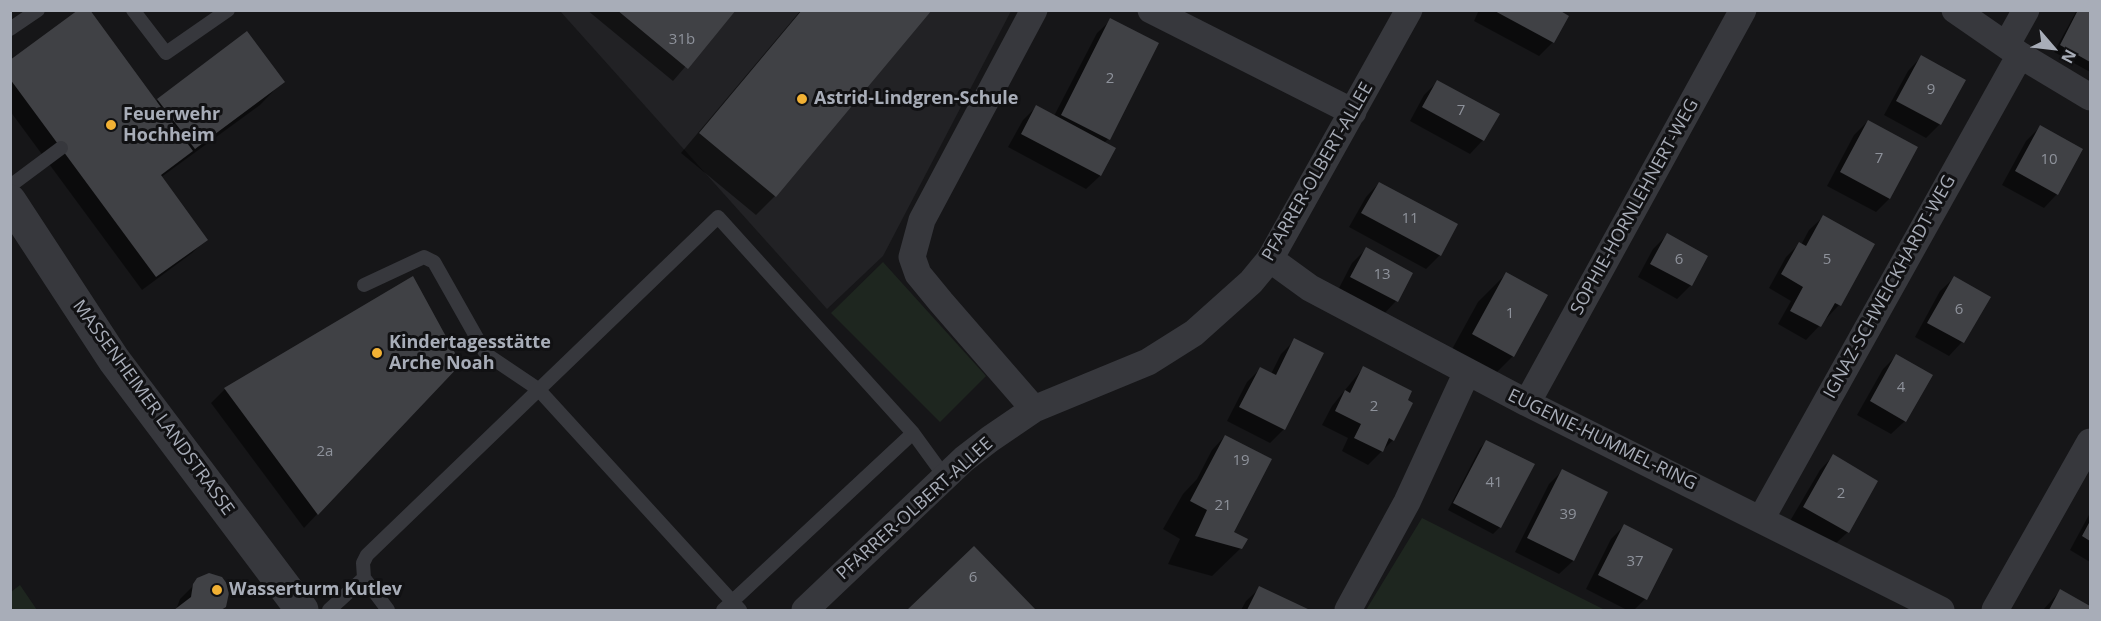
<!DOCTYPE html>
<html>
<head>
<meta charset="utf-8">
<style>
	body { margin:0 }
	#map { position:relative; width:2101px; height:621px; overflow:hidden; background:#161618; font-family:"Open Sans",sans-serif }
	canvas { display:block }
	.frame { position:absolute; inset:0; border:12px solid #a8adb8; pointer-events:none }
	.north { position:absolute; left:2023px; top:18px; width:60px; height:60px; -webkit-text-stroke:4px #111113; paint-order:stroke; rotate:118deg; font-size:16px; font-weight:700; line-height:24px; text-align:center; color:#a8adb8 }
	.north::after { content:''; display:block; margin:auto; width:21px; height:27px; background:#a8adb8; clip-path:polygon(50% 0,100% 100%,50% 72%,0 100%) }
</style>
</head>
<body>
<div id="map">
<canvas width="2101" height="621"></canvas>
<div class="frame"></div>
<div class="north">N</div>
</div>
<script>
const g = document.querySelector('canvas').getContext('2d');
g.lineJoin = 'round';
function fillPath(path, color) { g.fillStyle = color; g.fill(path, 'evenodd'); }
const toPath = rows => new Path2D(rows.map(r => 'M' + r).join(''));
function trace(path, color, width, dash) { g.strokeStyle = color; g.lineWidth = width; g.lineCap = dash ? 'butt' : 'round'; g.setLineDash(dash || []); g.stroke(path); }
function drawText(font, color, halo, rows, align = 'center') {
  g.font = font + ' "Open Sans",sans-serif'; g.lineWidth = 6; g.setLineDash([]); g.textBaseline = 'middle'; g.strokeStyle = halo; g.fillStyle = color; for (const [text, x, y, turn = 0] of rows) {
    g.save(); g.translate(x, y); g.rotate((+turn || 0) * Math.PI / 180); g.textAlign = isNaN(turn) ? turn : align; if (halo) g.strokeText(text, 0, 0); g.fillText(text, 0, 0); g.restore();
  }
}
fillPath(toPath([
	[560,11,1011,11,883,256,827,309]
]), '#222225');
fillPath(toPath([
	[883,262,986,376,940,422,831,313],
	[1422,518,1591,603,1605,610,1366,610],
	[20,585,37,610,11,610,11,592]
]), '#1e261f');
fillPath(toPath([
	[587,10,734,10,673,81],
	[801,10,930,10,775,196,756,215,681,153],
	[1479,10,1555,10,1567,17,1553,42,1539,56,1474,21],
	[2077,10,2090,10,2090,72,2054,52],
	[1111,20,1108,139,1104,143,1114,148,1100,176,1086,189,1008,147,1023,120,1036,107,1054,116,1097,33],
	[1921,57,1940,124,1926,138,1884,115,1908,71],
	[10,61,155,103,158,100,283,81,260,105,160,178,206,239,192,253,142,290,10,111],
	[1437,82,1483,140,1470,154,1410,121,1424,95],
	[1868,121,1916,147,1889,199,1876,212,1827,186,1854,135],
	[2040,127,2057,194,2044,208,2002,185,2026,141],
	[1379,183,1440,255,1426,269,1349,227,1366,197],
	[1823,217,1873,244,1839,305,1806,340,1778,324,1791,301,1769,288,1786,257,1799,244,1801,245,1809,230],
	[1667,235,1691,285,1677,299,1638,277,1653,249],
	[1366,249,1411,274,1396,301,1383,315,1338,290,1352,263],
	[1506,274,1513,356,1485,384,1445,362,1478,302],
	[412,278,459,364,304,528,211,403,225,389],
	[1954,278,1989,298,1962,342,1949,356,1915,337,1940,291],
	[1295,340,1284,429,1270,443,1227,421,1247,382,1260,369,1271,374,1281,354],
	[1896,356,1905,421,1891,434,1857,415,1883,369],
	[1363,368,1393,440,1368,465,1342,451,1348,438,1322,425,1332,406],
	[1225,436,1232,533,1241,548,1212,576,1168,564,1180,539,1163,529,1183,494,1197,479,1212,450],
	[1486,442,1500,527,1493,534,1448,510,1480,448],
	[1833,456,1848,532,1834,545,1790,521,1820,470],
	[1562,471,1606,493,1573,561,1559,574,1515,552,1549,484],
	[2090,513,2090,562,2070,550],
	[1625,525,1671,549,1645,599,1634,610,1627,610,1586,589,1611,539],
	[974,548,1034,610,909,610],
	[194,585,227,601,219,610,176,610,180,599],
	[1260,588,1306,610,1241,610,1246,601],
	[2060,591,2088,607,2090,602,2090,610,2043,610]
]), '#0007');
fillPath(toPath([
	[78,10,90,10,193,151,161,175,208,240,156,277,10,79,10,60],
	[617,10,736,10,688,69],
	[802,10,932,10,776,197,699,133],
	[1493,10,1559,10,1569,16,1554,43],
	[2078,10,2090,10,2090,62,2060,45],
	[1110,18,1159,43,1110,140,1061,115],
	[247,31,285,82,195,149,157,99],
	[1921,55,1966,80,1941,125,1896,101],
	[1437,80,1500,114,1484,141,1422,107],
	[1036,105,1116,148,1101,176,1021,134],
	[1868,120,1918,147,1890,199,1840,172],
	[2040,125,2083,149,2058,195,2015,171],
	[1379,182,1458,224,1441,256,1361,213],
	[1823,215,1875,244,1841,306,1835,303,1821,327,1790,311,1803,287,1781,274,1799,242,1806,246],
	[1667,233,1708,256,1692,286,1650,264],
	[1366,247,1413,273,1398,302,1350,277],
	[1506,272,1548,295,1514,357,1472,334],
	[413,276,461,364,318,515,224,388],
	[1954,276,1991,297,1964,343,1927,323],
	[1294,338,1324,353,1285,430,1239,407,1260,367,1276,375],
	[1896,354,1933,375,1906,422,1870,401],
	[1363,366,1412,391,1408,400,1413,403,1394,441,1389,438,1383,452,1354,438,1361,424,1335,411,1345,390,1350,393],
	[1225,435,1272,459,1234,532,1248,539,1242,549,1195,536,1207,510,1190,501],
	[1486,440,1535,464,1501,528,1453,503],
	[1833,454,1878,481,1849,533,1803,507],
	[1562,469,1608,492,1574,561,1527,538],
	[2090,521,2090,541,2082,536],
	[1624,524,1673,549,1647,600,1598,575],
	[974,546,1036,610,907,610],
	[209,573,222,577,230,588,226,607,221,610,174,610,191,597,193,584,197,578],
	[1259,586,1310,610,1247,610],
	[2060,589,2090,606,2090,610,2049,610]
]), '#404145');
trace(toPath([
	[133,10,166,53,228,10],
	[10,29,38,10],
	[10,186,61,148],
	[364,285,424,257,434,262,486,354,538,389,740,610],
	[329,610,364,578],
	[388,610,364,578,363,563,367,555,718,217,913,433,945,477],
	[723,610,913,433]
]), '#37383d', 14);
trace(toPath([
	[1034,10,922,220,912,257,918,274,941,302,1034,409],
	[1151,10,1353,112],
	[1955,10,2020,55,2090,97],
	[2007,44,2026,10],
	[1270,259,1310,288,1527,403,1941,610],
	[1527,403,1743,10],
	[1761,519,2020,55],
	[805,610,964,459,990,439,1034,409,1148,362,1194,333,1251,282,1270,259,1409,10],
	[1348,610,1407,502,1467,372],
	[1995,610,2090,442]
]), '#37383d', 27);
trace(toPath([
	[10,201,114,360,302,610]
]), '#37383d', 33);
for (const [x, y, r, color] of [
	[802,99,6,"#f2b134"],
	[111,125,6,"#f2b134"],
	[377,353,6,"#f2b134"],
	[217,590,6,"#f2b134"]
]) { const dot = new Path2D(); dot.arc(x, y, r, 0, 2 * Math.PI); g.fillStyle = color; g.fill(dot); trace(dot, '#111113', 2); }
drawText('15px', '#8e929b', null, [
	["31b",682,40],
	["2",1110,79],
	["9",1931,90],
	["7",1461,111],
	["7",1879,159],
	["10",2049,160],
	["11",1410,219],
	["6",1679,260],
	["5",1827,260],
	["13",1382,275],
	["6",1959,310],
	["1",1510,314],
	["4",1901,388],
	["2",1374,407],
	["2a",325,452],
	["19",1241,461],
	["41",1494,483],
	["2",1841,494],
	["21",1223,506],
	["39",1568,515],
	["37",1635,562],
	["6",973,578]
]);
drawText('bold 18px', '#a8adb8', '#111113', [
	["Astrid-Lindgren-Schule",814,99],
	["Feuerwehr",123,115],
	["Hochheim",123,136],
	["Kindertagesstätte",389,343],
	["Arche Noah",389,364],
	["Wasserturm Kutlev",229,590]
], 'left');
drawText('18px', '#a8adb8', '#111113', [
	["PFARRER-OLBERT-ALLEE",1318,172,-60],
	["SOPHIE-HORNLEHNERT-WEG",1635,207,-61],
	["IGNAZ-SCHWEICKHARDT-WEG",1890,287,-61],
	["MASSENHEIMER LANDSTRASSE",153,408,54],
	["EUGENIE-HUMMEL-RING",1602,440,26],
	["PFARRER-OLBERT-ALLEE",915,509,-42]
]);
</script>
</body>
</html>
